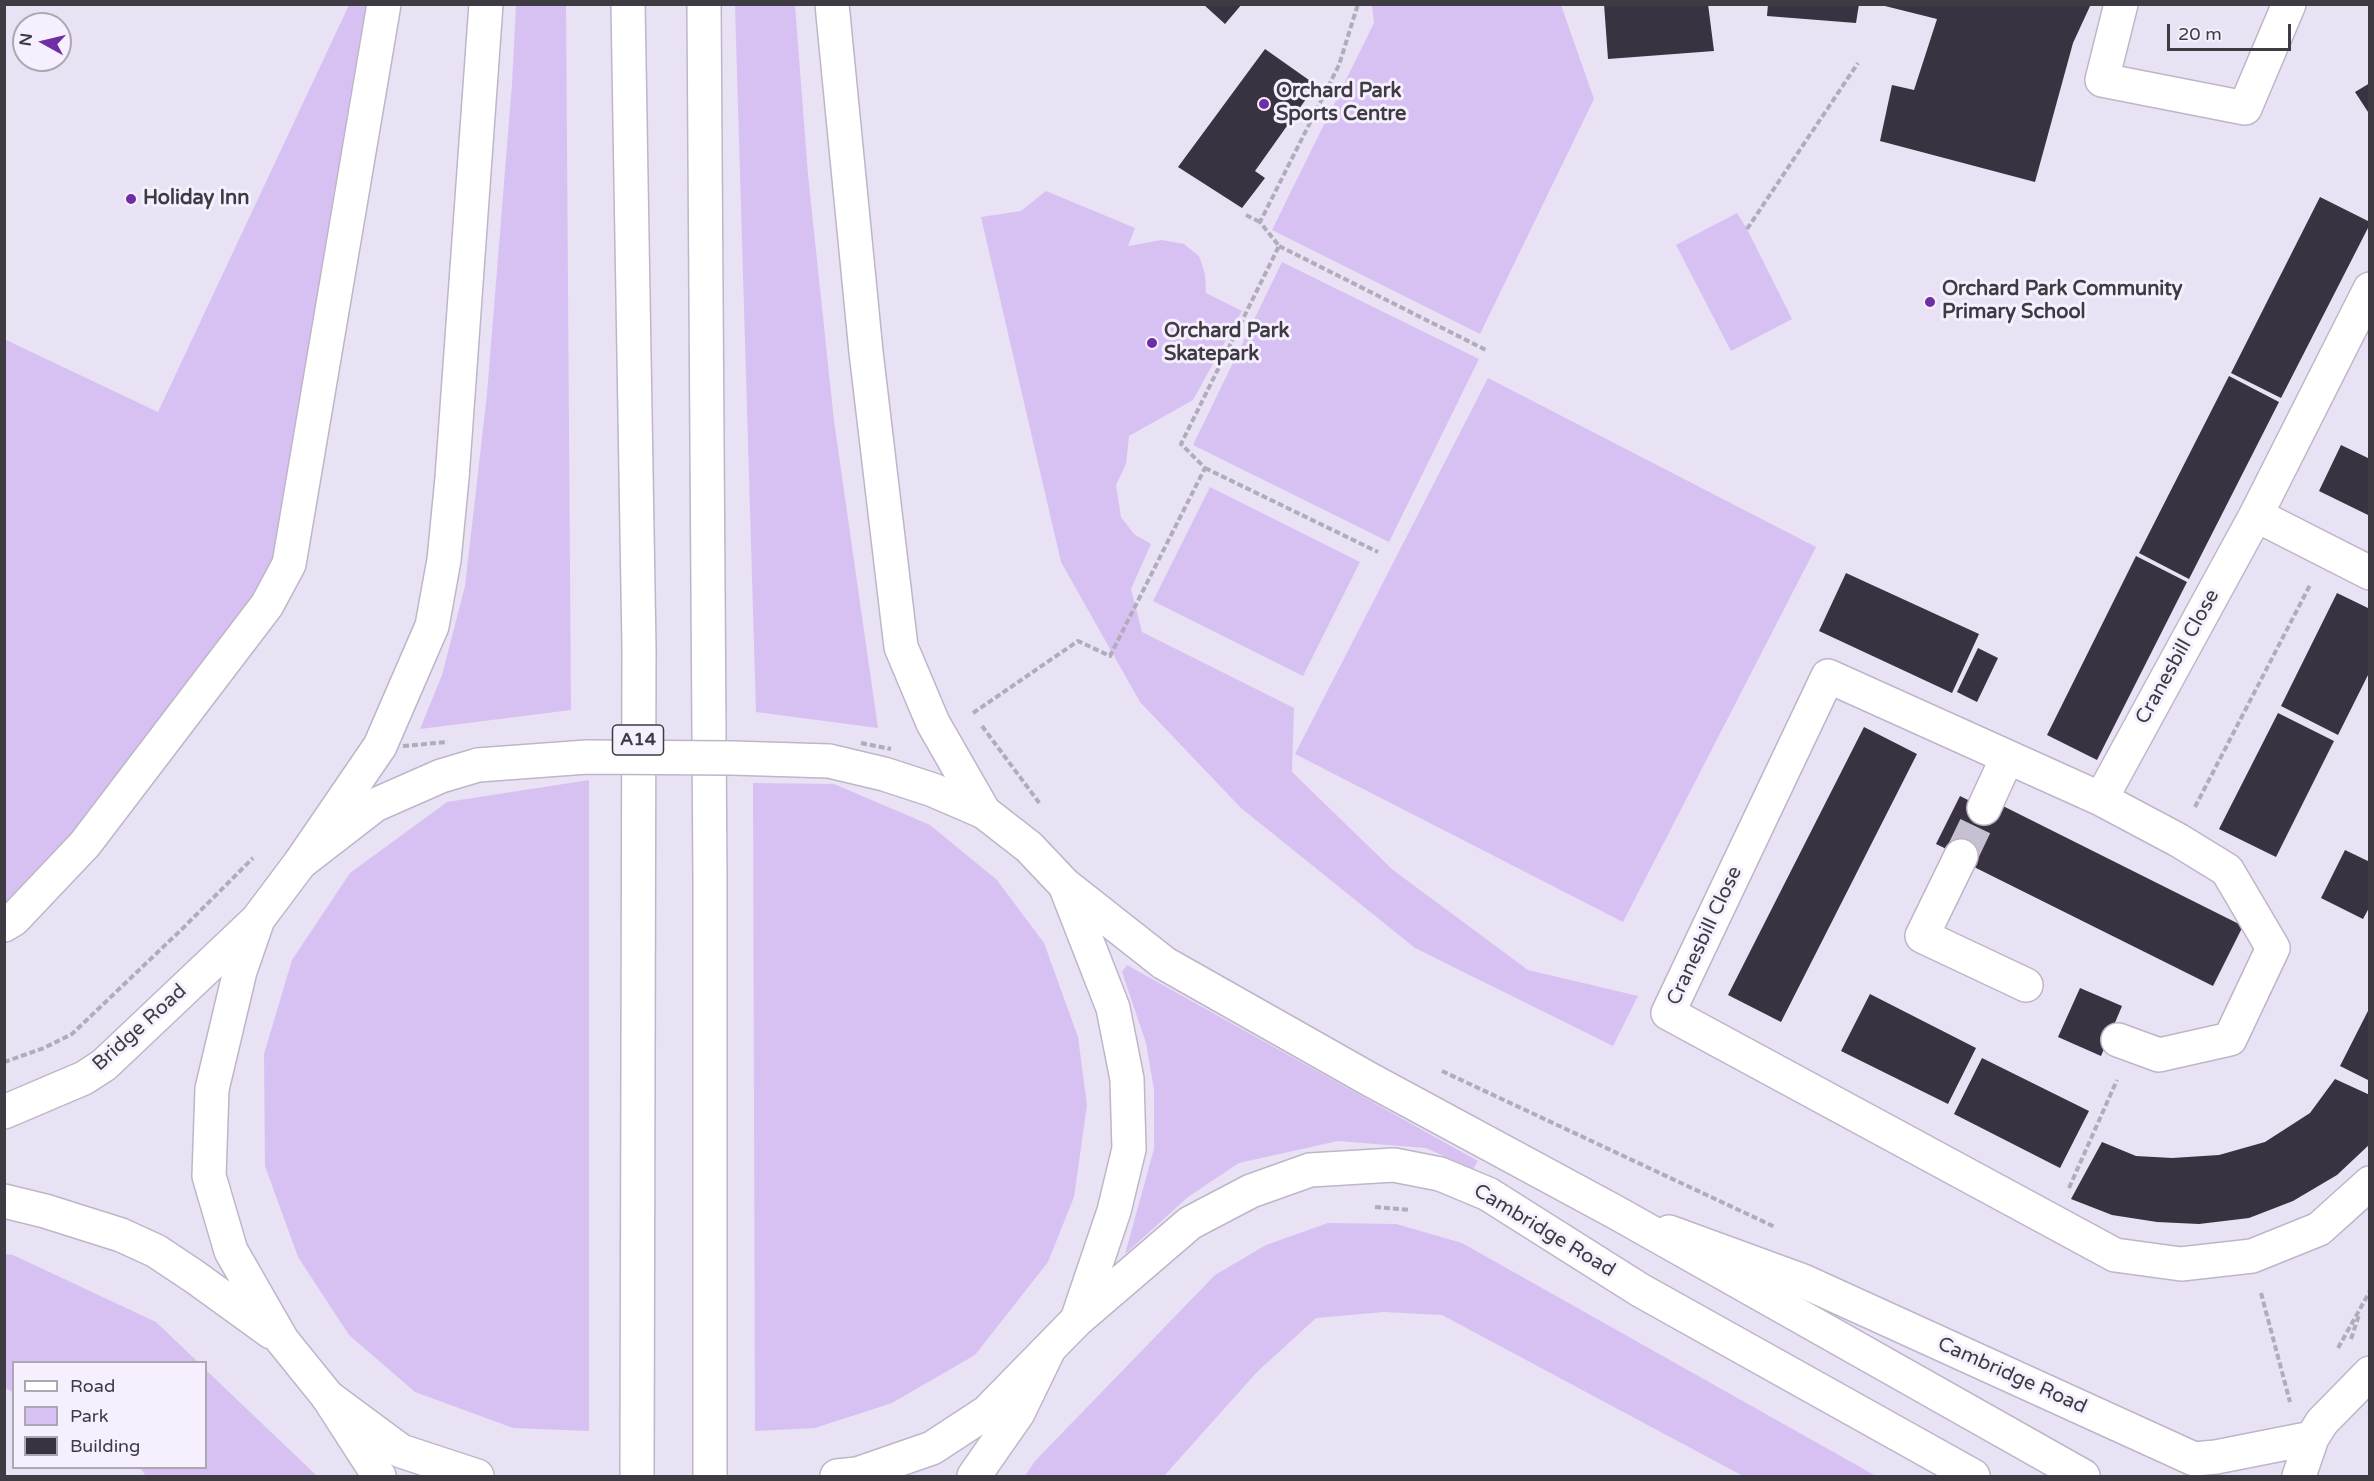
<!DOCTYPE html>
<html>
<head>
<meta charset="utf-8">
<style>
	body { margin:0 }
	#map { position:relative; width:2374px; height:1481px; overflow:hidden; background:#e9e1f4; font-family:"Varela Round",sans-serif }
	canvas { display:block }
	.frame { position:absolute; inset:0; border:6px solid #3e3b42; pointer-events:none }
	.legend { position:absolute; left:12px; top:1361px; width:195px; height:108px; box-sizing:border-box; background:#f6effe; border:2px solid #aca7b3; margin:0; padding:8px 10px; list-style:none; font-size:18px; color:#3e3b42 }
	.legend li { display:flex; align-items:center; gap:12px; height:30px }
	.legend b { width:30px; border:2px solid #aca7b3 }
	.north { position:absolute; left:12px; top:12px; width:60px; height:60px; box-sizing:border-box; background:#f6effe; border:2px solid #aca7b3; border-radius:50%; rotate:278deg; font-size:16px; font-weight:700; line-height:24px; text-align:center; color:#3e3b42 }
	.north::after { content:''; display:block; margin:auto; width:21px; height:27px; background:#6f2ea4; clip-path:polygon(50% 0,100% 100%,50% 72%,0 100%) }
	.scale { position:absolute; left:2167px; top:24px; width:124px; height:27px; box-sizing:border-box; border:3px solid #3e3b42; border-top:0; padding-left:8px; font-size:18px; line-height:21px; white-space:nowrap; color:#3e3b42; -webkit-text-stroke:4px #f6effe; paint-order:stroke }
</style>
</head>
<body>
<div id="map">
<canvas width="2374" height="1481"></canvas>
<div class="frame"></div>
<ul class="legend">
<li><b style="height:8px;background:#fff"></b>Road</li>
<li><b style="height:16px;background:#d7c1f3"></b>Park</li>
<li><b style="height:16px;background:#393241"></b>Building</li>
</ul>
<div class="north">N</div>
<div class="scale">20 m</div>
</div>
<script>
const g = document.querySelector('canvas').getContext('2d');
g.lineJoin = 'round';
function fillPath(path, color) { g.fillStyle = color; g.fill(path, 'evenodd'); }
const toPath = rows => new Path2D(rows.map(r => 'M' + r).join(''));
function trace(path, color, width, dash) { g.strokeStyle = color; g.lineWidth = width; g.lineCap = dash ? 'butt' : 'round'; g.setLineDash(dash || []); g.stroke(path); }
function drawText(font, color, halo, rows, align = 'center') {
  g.font = font + ' "Varela Round",sans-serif'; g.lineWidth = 6; g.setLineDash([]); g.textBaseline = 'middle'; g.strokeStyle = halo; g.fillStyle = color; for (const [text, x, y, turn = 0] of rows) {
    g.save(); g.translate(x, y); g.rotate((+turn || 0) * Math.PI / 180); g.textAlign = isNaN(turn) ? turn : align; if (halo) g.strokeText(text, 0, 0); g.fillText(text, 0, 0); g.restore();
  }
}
fillPath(toPath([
	[349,5,366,5,272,561,238,621,94,815,4,913,4,339,158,412],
	[516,5,566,5,571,710,420,729,442,675,465,586,487,394,512,84],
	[735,5,795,5,808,175,834,421,878,728,756,712],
	[1372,5,1561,5,1594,99,1480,334,1272,230,1374,23],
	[1046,191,1135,228,1128,246,1162,240,1184,244,1199,256,1205,274,1206,293,1242,311,1193,400,1129,436,1126,464,1116,485,1121,517,1134,534,1151,544,1131,589,1142,632,1294,708,1292,772,1393,870,1528,970,1638,996,1613,1046,1415,948,1241,808,1140,702,1061,562,981,217,1021,211],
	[1737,213,1747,229,1792,319,1731,351,1676,245],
	[1282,262,1479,359,1389,542,1193,445],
	[1488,378,1816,547,1623,922,1295,754],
	[1210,487,1360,562,1303,676,1153,601],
	[589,780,589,1431,513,1428,415,1392,349,1335,298,1257,265,1166,264,1054,292,960,350,873,447,802],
	[753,783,834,784,930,825,997,880,1044,943,1078,1037,1087,1105,1074,1197,1048,1262,975,1355,892,1403,815,1428,755,1431],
	[1127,965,1478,1161,1473,1169,1426,1148,1338,1141,1239,1163,1188,1197,1125,1254,1154,1149,1154,1090,1146,1043,1122,972],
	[1328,1223,1396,1224,1462,1243,1876,1476,1743,1476,1442,1315,1384,1312,1316,1318,1257,1372,1164,1476,1025,1476,1035,1461,1215,1275,1266,1245],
	[5,1254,13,1255,156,1322,198,1362,14,1362,13,1392,5,1388],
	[206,1370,317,1476,146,1476,140,1468,206,1468]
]), '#d7c1f3');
fillPath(toPath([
	[1203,4,1242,4,1225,24],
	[1604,4,1708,4,1714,51,1608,59],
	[1768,4,1859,4,1856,23,1767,16],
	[1877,4,2091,4,2073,43,2035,182,1880,141,1892,85,1914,90,1937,19],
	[1265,49,1316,85,1255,171,1265,178,1242,208,1178,167],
	[2370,83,2370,115,2355,92],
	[2320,197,2370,222,2370,224,2281,398,2231,373],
	[2229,376,2279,402,2189,579,2139,553],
	[2341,445,2370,459,2370,516,2319,491],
	[2136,556,2187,582,2097,760,2047,735],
	[1846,573,1979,634,1952,693,1819,631],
	[2337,593,2370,609,2370,671,2338,735,2281,706],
	[1978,648,1998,658,1977,702,1957,692],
	[2278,713,2334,741,2276,857,2219,829],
	[1864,727,1917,754,1781,1022,1728,995],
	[1960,796,1984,808,1997,803,2243,926,2213,986,1968,864,1961,856,1936,844],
	[2345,850,2370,862,2370,906,2363,919,2321,898],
	[2080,988,2122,1006,2101,1056,2058,1037],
	[1870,994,1976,1048,1948,1104,1841,1051],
	[2370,1007,2370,1081,2340,1066],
	[1982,1058,2089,1111,2060,1168,1954,1114],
	[2335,1079,2370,1095,2370,1144,2337,1175,2293,1201,2249,1218,2199,1224,2157,1222,2112,1215,2071,1199,2102,1142,2136,1156,2172,1158,2219,1155,2265,1142,2310,1113]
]), '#393241');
trace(toPath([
	[1961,856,1984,808]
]), '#c7c0d0', 33, [33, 16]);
const minor = toPath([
	[2121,4,2102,80,2245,108,2289,4],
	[2370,289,2256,515,2101,799,1828,676,1668,1013,2115,1255,2181,1264,2252,1256,2319,1229,2370,1183],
	[2256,515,2370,573],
	[2101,799,2178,840,2227,870,2273,948,2230,1039,2159,1055,2118,1040],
	[1984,808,2007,758],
	[1961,856,1922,936,2026,985],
	[4,925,14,919,85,844,267,605,289,564,384,4],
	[1669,1232,1803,1281,2194,1459,2216,1457,2312,1438],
	[2299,1476,2312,1438,2322,1422,2370,1373]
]);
const major = toPath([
	[829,761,884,774,933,790,984,812,1029,847,1065,885,1113,1008,1127,1079,1129,1149,1114,1211,1077,1320,987,1412,932,1448,857,1474,837,1476],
	[1065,885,1164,963,1369,1079,1617,1213,2083,1476],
	[4,1112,84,1078,104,1065,255,922],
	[4,1201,45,1211,121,1235,156,1251,195,1277,271,1332],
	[1077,1320,1190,1223,1251,1191,1310,1170,1394,1165,1440,1174,1488,1194,1640,1290,1973,1476],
	[477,1476,401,1451,328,1397,282,1340,231,1251,209,1176,212,1089,240,971,258,919,300,863,375,805,441,776,478,765]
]);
const highway = toPath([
	[628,4,639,648,637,1476],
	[704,4,710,881,710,1476],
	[832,4,866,352,901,647,933,723,984,812],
	[300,863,380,746,432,626,444,560,452,478,486,4],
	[328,1397,379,1476],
	[974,1476,1018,1413,1048,1351]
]);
trace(minor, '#beb6c8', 36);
trace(major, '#beb6c8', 36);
trace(highway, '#beb6c8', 36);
trace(toPath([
	[1246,215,1260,222],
	[1747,229,1858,63],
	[1279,246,1486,350],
	[1205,468,1378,552],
	[973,713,1078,641,1110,656,1205,468,1181,444,1279,246,1260,222,1339,65,1358,4],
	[982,726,1040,804],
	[2195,807,2310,585],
	[4,1062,44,1048,72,1034,182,929,253,858],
	[1442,1071,1775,1227],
	[2069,1188,2117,1080],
	[1375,1207,1410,1210],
	[2261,1293,2290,1402],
	[2351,1339,2359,1315],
	[2338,1348,2370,1291]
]), '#b1abba', 4, [6, 3]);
trace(minor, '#fff', 33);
trace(major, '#fff', 33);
trace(highway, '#fff', 33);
const majorBridge = toPath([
	[478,765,587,757,732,758,829,761]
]);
trace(majorBridge, '#beb6c8', 36, []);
trace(toPath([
	[861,743,891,749],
	[403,746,448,742]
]), '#b1abba', 4, [6, 3]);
trace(majorBridge, '#fff', 33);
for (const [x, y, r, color] of [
	[1264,104,6,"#6f2ea4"],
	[131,199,6,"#6f2ea4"],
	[1930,302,6,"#6f2ea4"],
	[1152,343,6,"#6f2ea4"]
]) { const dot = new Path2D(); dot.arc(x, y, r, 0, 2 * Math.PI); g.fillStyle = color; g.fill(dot); trace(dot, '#f6effe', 2); }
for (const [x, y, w] of [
	[638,740,51]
]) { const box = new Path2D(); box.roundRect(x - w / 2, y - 15, w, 30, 4.5); g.fillStyle = '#f6effe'; g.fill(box); trace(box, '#3e3b42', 1.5); }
drawText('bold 18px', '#3e3b42', null, [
	["A14",638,740]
]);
drawText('bold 20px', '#3e3b42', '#f6effe', [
	["Orchard Park",1276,92],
	["Sports Centre",1276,115],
	["Holiday Inn",143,199],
	["Orchard Park Community",1942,290],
	["Primary School",1942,313],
	["Orchard Park",1164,332],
	["Skatepark",1164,355]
], 'left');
drawText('20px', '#3e3b42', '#f6effe', [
	["Cranesbill Close",2178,657,-61],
	["Cranesbill Close",1705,936,-65],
	["Bridge Road",140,1028,-42],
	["Cambridge Road",1544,1231,31],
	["Cambridge Road",2012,1376,24]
]);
</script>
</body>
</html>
